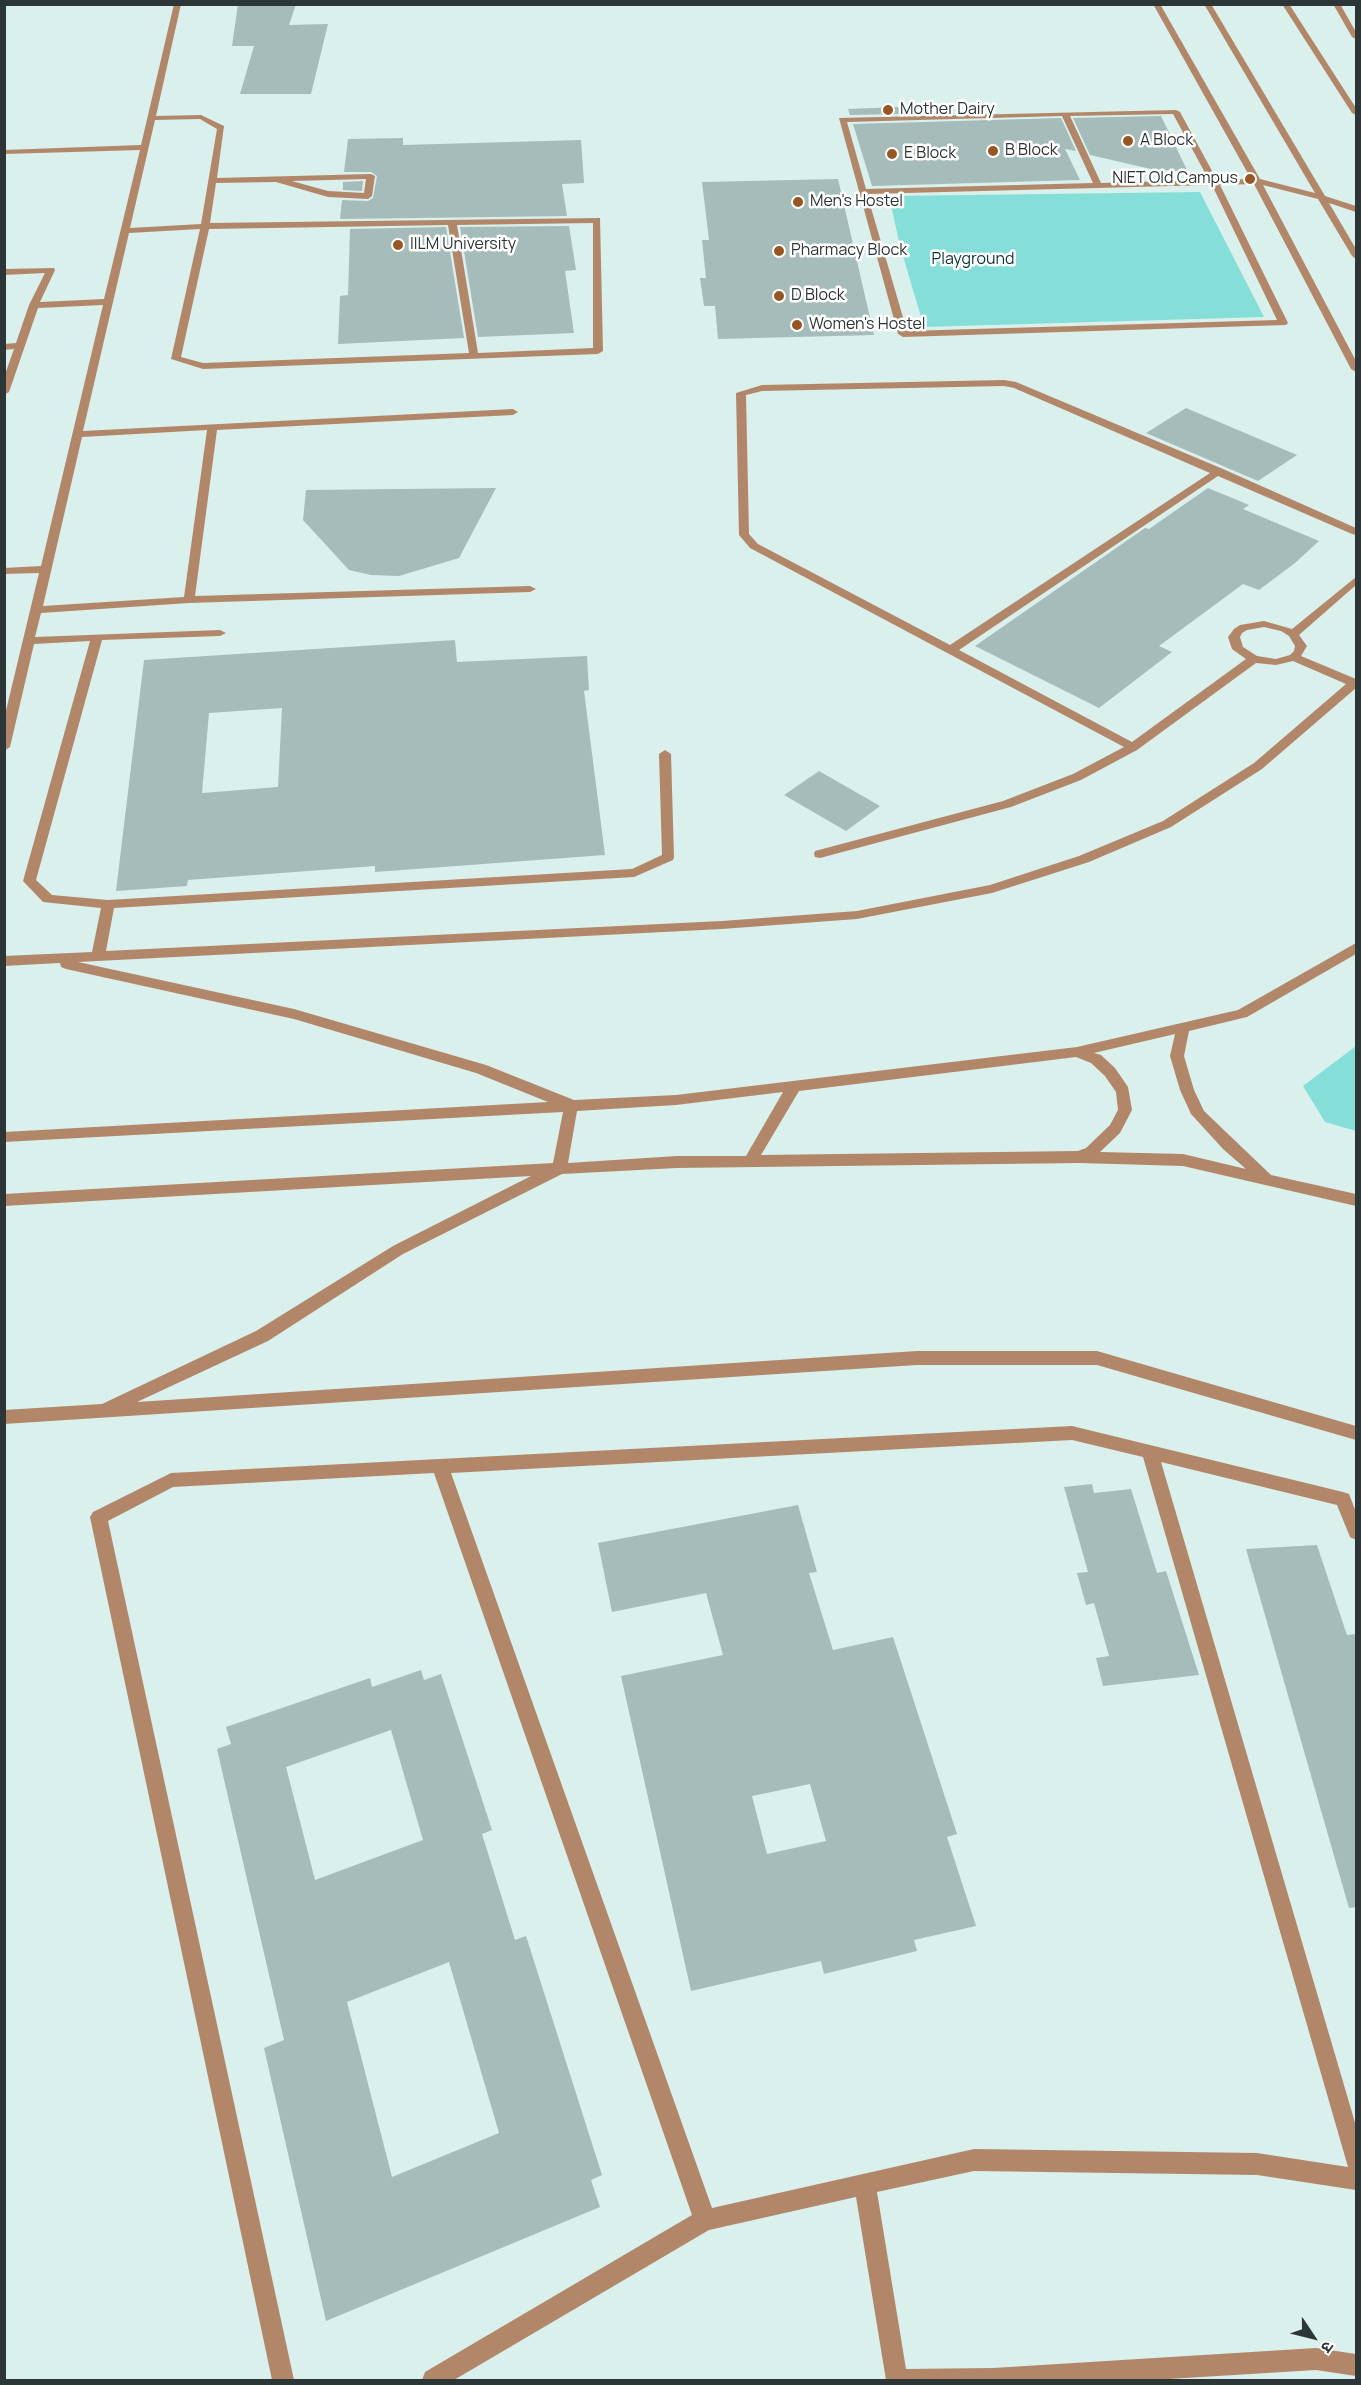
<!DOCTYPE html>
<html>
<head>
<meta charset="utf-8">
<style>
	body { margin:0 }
	#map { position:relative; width:1361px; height:2385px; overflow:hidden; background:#d9f0ed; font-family:Manrope,"Noto Sans Devanagari",sans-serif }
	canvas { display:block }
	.frame { position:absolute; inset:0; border:6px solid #2d3636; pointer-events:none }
	.north { position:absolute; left:1283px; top:2307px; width:60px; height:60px; -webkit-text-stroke:4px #fff; paint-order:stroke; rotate:125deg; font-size:16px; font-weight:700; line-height:24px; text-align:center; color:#2d3636 }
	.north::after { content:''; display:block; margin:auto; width:21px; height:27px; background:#2d3636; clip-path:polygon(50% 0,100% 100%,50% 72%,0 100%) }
</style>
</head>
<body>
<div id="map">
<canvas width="1361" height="2385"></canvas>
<div class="frame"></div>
<div class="north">उ</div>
</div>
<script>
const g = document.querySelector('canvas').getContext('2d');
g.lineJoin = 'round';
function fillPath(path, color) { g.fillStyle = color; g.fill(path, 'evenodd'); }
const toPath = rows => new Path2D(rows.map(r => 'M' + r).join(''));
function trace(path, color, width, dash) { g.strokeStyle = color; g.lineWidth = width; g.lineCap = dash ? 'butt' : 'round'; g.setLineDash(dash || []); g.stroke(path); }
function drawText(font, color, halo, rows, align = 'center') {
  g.font = font + ' Manrope,sans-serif'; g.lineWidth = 5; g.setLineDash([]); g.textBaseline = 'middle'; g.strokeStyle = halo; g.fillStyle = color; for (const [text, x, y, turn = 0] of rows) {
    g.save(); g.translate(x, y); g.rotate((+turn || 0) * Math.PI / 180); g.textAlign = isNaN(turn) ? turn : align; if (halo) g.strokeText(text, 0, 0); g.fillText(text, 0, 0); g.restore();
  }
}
fillPath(toPath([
	[1200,192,1264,317,924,327,900,246,889,196],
	[1356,1046,1356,1131,1325,1122,1303,1086]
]), '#85ded8');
fillPath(toPath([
	[238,4,296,4,289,25,328,24,311,94,240,94,254,46,232,46],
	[899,107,901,114,850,115,848,109],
	[1161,116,1188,172,1151,169,1090,155,1073,118],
	[1061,118,1076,151,1065,149,1080,180,872,186,853,124],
	[403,138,403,145,581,140,584,183,562,184,567,216,340,219,342,200,368,201,373,198,377,176,371,172,344,172,348,139],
	[838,179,874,335,718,339,715,306,704,306,700,278,706,278,702,240,709,240,702,182],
	[363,181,362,191,343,190,343,182],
	[569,226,576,270,565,271,574,333,478,337,460,227],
	[446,227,464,338,338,344,340,296,348,295,350,229],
	[1186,408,1297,455,1258,481,1146,433],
	[496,488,459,558,399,576,371,575,349,570,303,520,306,490],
	[1208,488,1249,505,1243,509,1319,541,1295,563,1259,590,1243,584,1159,646,1172,652,1099,708,975,646,1145,528,1149,529],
	[455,640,457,662,587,656,589,690,584,691,605,855,375,872,375,866,188,880,187,886,116,891,144,660],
	[282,708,278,787,202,793,209,713],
	[819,771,880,806,846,831,784,795],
	[1092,1484,1094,1493,1131,1489,1157,1573,1166,1571,1199,1675,1103,1686,1096,1658,1109,1656,1094,1603,1086,1605,1077,1573,1088,1572,1064,1487],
	[798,1505,817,1572,809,1573,833,1650,893,1637,957,1834,947,1837,976,1926,914,1940,917,1951,824,1974,821,1961,691,1991,621,1676,723,1655,706,1593,612,1612,598,1543],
	[810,1784,826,1841,767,1854,752,1796],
	[1317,1545,1347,1635,1356,1634,1356,1907,1349,1908,1246,1549],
	[421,1670,424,1680,441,1674,492,1830,482,1834,515,1940,526,1936,602,2175,591,2180,600,2207,326,2321,264,2048,284,2040,217,1749,231,1744,226,1727,370,1678,372,1687],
	[391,1730,423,1840,315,1880,286,1767],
	[449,1962,499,2133,392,2177,347,2002]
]), '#a6bcba');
fillPath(toPath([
	[174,4,181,4,156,116,201,115,224,126,217,178,371,174,375,176,372,196,368,199,328,197,276,182,216,183,210,223,600,218,603,351,598,354,203,369,171,359,200,229,129,233,83,431,513,409,518,412,513,415,217,430,195,596,530,586,536,589,530,592,189,603,41,613,35,637,220,630,226,633,220,636,102,640,36,880,52,895,108,900,632,869,662,855,659,754,665,750,671,754,674,857,673,860,634,877,114,908,106,951,722,921,857,911,990,885,1079,856,1163,821,1254,763,1346,684,1293,661,1276,665,1256,663,1137,750,1081,780,1011,807,820,858,815,857,814,854,815,851,1003,801,1073,774,1124,747,750,548,739,535,736,393,762,385,1004,380,1016,382,1223,469,1356,528,1356,535,1352,534,1218,476,959,650,1132,742,1246,659,1232,649,1228,637,1234,629,1240,625,1264,621,1292,629,1356,577,1356,585,1299,635,1307,646,1301,656,1356,679,1356,688,1262,769,1171,827,1089,862,992,893,857,919,722,929,78,962,294,1009,486,1065,574,1100,676,1095,1077,1047,1238,1010,1356,943,1356,954,1247,1017,1189,1031,1184,1056,1194,1090,1204,1111,1271,1175,1356,1194,1356,1206,1183,1166,1080,1163,677,1168,562,1174,403,1254,268,1341,137,1402,917,1351,1097,1351,1356,1426,1356,1440,1097,1365,917,1365,4,1424,4,1410,102,1404,256,1331,393,1246,531,1176,4,1206,4,1194,553,1163,563,1112,4,1142,4,1132,548,1102,476,1073,294,1019,66,969,61,967,60,963,4,966,4,956,92,952,101,908,43,902,23,881,90,641,34,644,10,747,4,751,4,719,39,573,4,574,4,568,41,566,103,305,38,308,9,392,4,395,4,377,14,349,4,350,4,344,16,343,29,305,45,273,4,275,4,269,54,268,55,270,40,302,104,299,140,150,4,154,4,150,141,145,174,4],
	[200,119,217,129,201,224,130,228,155,120,200,119],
	[366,179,364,193,328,191,292,181,366,179],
	[593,223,593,348,478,353,457,225,593,223],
	[448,225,469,353,203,363,181,357,209,229,448,225],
	[1004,386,1014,388,1210,473,950,645,758,544,749,534,746,395,762,391,1004,386],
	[207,430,184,597,43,606,82,437,207,430],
	[1264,627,1281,631,1289,636,1295,646,1294,651,1290,655,1276,659,1257,656,1243,647,1240,637,1242,633,1247,630,1264,627],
	[1175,1034,1170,1056,1180,1090,1191,1114,1223,1149,1246,1169,1183,1154,1100,1152,1120,1133,1132,1110,1128,1087,1115,1068,1101,1055,1094,1053,1175,1034],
	[1076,1057,1091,1063,1105,1076,1116,1092,1118,1110,1110,1125,1086,1148,1078,1151,761,1155,799,1091,1076,1057],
	[783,1092,746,1156,677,1156,568,1163,577,1111,676,1105,783,1092],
	[1153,4,1160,4,1260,179,1315,193,1204,4,1211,4,1325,196,1356,206,1356,212,1329,203,1356,249,1356,259,1352,256,1318,199,1263,185,1356,361,1356,372,1351,369,1254,184,1220,185,1288,323,1286,325,903,337,898,334,839,118,1176,110,1180,112,1217,180,1251,179,1153,4],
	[1173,114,1209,180,1101,183,1070,116,1173,114],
	[1062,116,1093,183,866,189,847,122,1062,116],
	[1212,185,1277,320,907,331,867,194,1212,185],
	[1282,4,1289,4,1356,108,1356,115,1352,113,1282,4],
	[1333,4,1340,4,1356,32,1356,39,1352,37,1333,4],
	[1072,1426,1343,1492,1349,1494,1356,1512,1356,1540,1350,1537,1337,1505,1161,1462,1356,2126,1356,2190,1257,2175,974,2171,877,2192,906,2369,993,2368,1316,2348,1356,2354,1356,2376,1316,2370,1152,2380,886,2380,856,2197,709,2230,454,2380,422,2380,425,2372,692,2215,434,1473,173,1487,108,1521,294,2380,272,2380,90,1517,93,1512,171,1473,1072,1426],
	[1072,1440,1143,1457,1348,2167,1257,2153,974,2149,712,2208,451,1473,1072,1440]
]), '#b28769');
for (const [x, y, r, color] of [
	[888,110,6,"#985722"],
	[1128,141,6,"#985722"],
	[993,151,6,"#985722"],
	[892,154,6,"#985722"],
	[1250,179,6,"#985722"],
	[798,202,6,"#985722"],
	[398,245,6,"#985722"],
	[779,251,6,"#985722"],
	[779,296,6,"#985722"],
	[797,325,6,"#985722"]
]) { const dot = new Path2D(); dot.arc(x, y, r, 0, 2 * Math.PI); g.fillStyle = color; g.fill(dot); trace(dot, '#fff', 2); }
drawText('16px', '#2d3636', '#fff', [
	["Mother Dairy",900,110],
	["A Block",1140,141],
	["B Block",1005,151],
	["E Block",904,154],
	["NIET Old Campus",1238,179,"right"],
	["Men's Hostel",810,202],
	["IILM University",410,245],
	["Pharmacy Block",791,251],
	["D Block",791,296],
	["Women's Hostel",809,325]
], 'left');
drawText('16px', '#093735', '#fff', [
	["Playground",973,260]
]);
</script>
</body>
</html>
